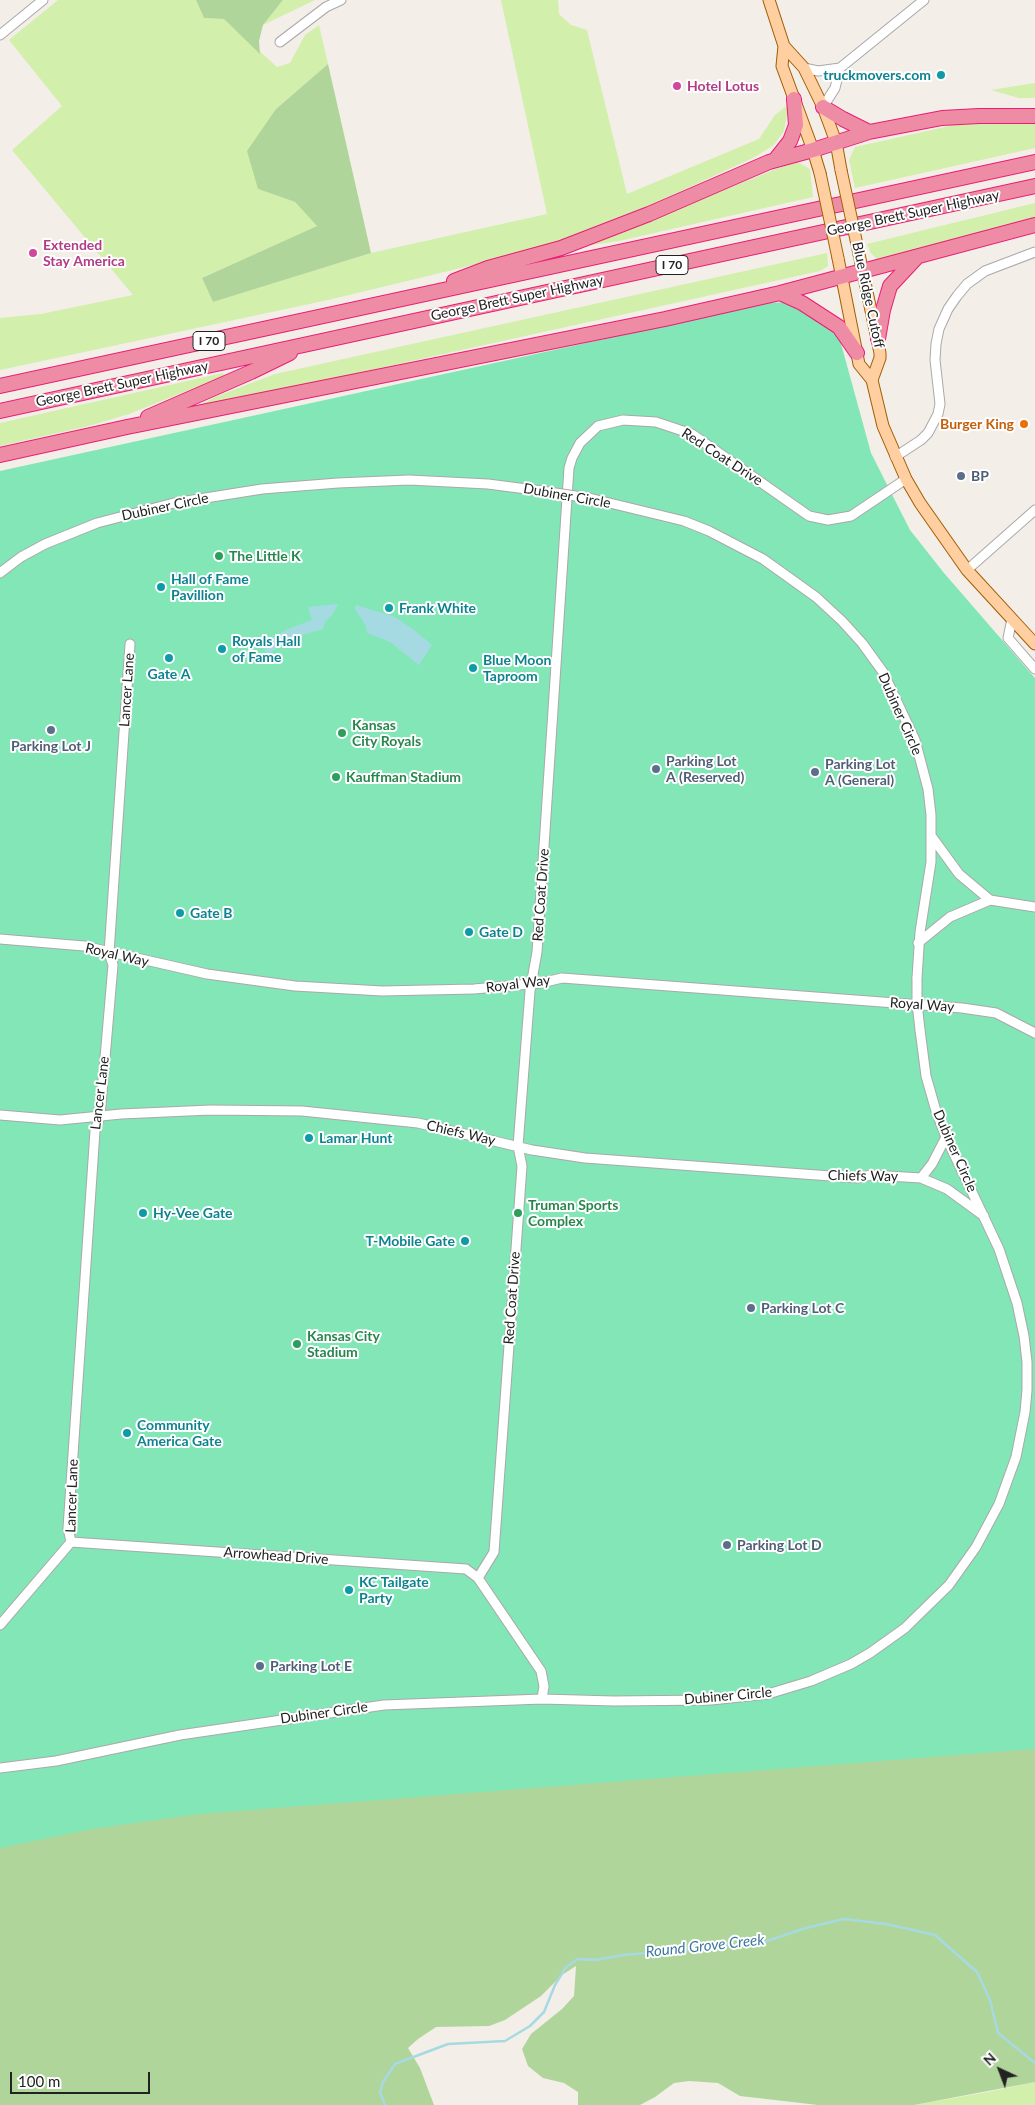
<!DOCTYPE html>
<html>
<head>
<meta charset="utf-8">
<style>
	body { margin:0 }
	#map { position:relative; width:1035px; height:2105px; overflow:hidden; background:#f3eee8; font-family:Lato,sans-serif }
	canvas { display:block }
	.north { position:absolute; left:975px; top:2045px; width:50px; height:50px; -webkit-text-stroke:4px #fff; paint-order:stroke; rotate:317deg; font-size:14px; font-weight:700; line-height:20px; text-align:center; color:#222 }
	.north::after { content:''; display:block; margin:auto; width:18px; height:22px; background:#222; clip-path:polygon(50% 0,100% 100%,50% 72%,0 100%) }
	.scale { position:absolute; left:10px; top:2072px; width:140px; height:22px; box-sizing:border-box; border:2px solid #222; border-top:0; padding-left:6px; font-size:15px; line-height:18px; white-space:nowrap; color:#222; -webkit-text-stroke:4px #fff; paint-order:stroke }
</style>
</head>
<body>
<div id="map">
<canvas width="1035" height="2105"></canvas>
<div class="north">N</div>
<div class="scale">100 m</div>
</div>
<script>
const g = document.querySelector('canvas').getContext('2d');
g.lineJoin = 'round';
function fillPath(path, color) { g.fillStyle = color; g.fill(path, 'evenodd'); }
const toPath = rows => new Path2D(rows.map(r => 'M' + r).join(''));
function trace(path, color, width, dash) { g.strokeStyle = color; g.lineWidth = width; g.lineCap = dash ? 'butt' : 'round'; g.setLineDash(dash || []); g.stroke(path); }
function drawText(font, color, halo, rows, align = 'center') {
  g.font = font + ' Lato,sans-serif'; g.lineWidth = 4; g.setLineDash([]); g.textBaseline = 'middle'; g.strokeStyle = halo; g.fillStyle = color; for (const [text, x, y, turn = 0] of rows) {
    g.save(); g.translate(x, y); g.rotate((+turn || 0) * Math.PI / 180); g.textAlign = isNaN(turn) ? turn : align; if (halo) g.strokeText(text, 0, 0); g.fillText(text, 0, 0); g.restore();
  }
}
fillPath(toPath([
	[58,0,196,0,204,18,224,19,277,67,290,63,305,35,319,25,328,64,276,109,258,189,295,202,317,226,202,278,213,302,371,253,547,214,501,0,558,0,559,14,571,25,587,30,627,194,759,139,775,115,789,104,784,131,774,145,753,158,585,235,511,256,328,300,0,370,0,318,41,314,133,295,12,150,62,106,9,40],
	[283,0,315,0,263,25],
	[1035,83,1035,98,1019,98,991,90],
	[1035,122,1035,148,855,188,849,160,855,147,954,125],
	[796,161,810,169,813,197,619,241,585,246],
	[1035,203,1035,221,1014,228,877,259,870,252,867,244],
	[827,253,828,266,820,271,190,410,215,397,275,374],
	[223,373,224,376,129,414,89,426,0,446,0,423],
	[1035,2082,1035,2105,914,2105,988,2092]
]), '#d2efac');
fillPath(toPath([
	[196,0,283,0,263,25,259,41,260,54,224,19,204,18],
	[328,64,371,253,213,302,202,278,317,226,295,202,258,189,247,151,276,109],
	[1035,1673,1035,2082,914,2105,818,2105,740,2096,718,2083,689,2081,674,2083,655,2097,640,2105,578,2105,578,2092,564,2083,543,2078,528,2066,522,2049,531,2034,562,2009,574,1996,576,1966,562,1975,541,1996,505,2020,489,2026,436,2027,418,2039,408,2048,420,2068,434,2105,0,2105,0,1792]
]), '#b0d59a');
fillPath(toPath([
	[788,302,828,325,840,340,871,453,910,530,944,573,1035,678,1035,1749,199,1814,92,1829,0,1848,0,471,728,312,769,303]
]), '#82e6b7');
fillPath(toPath([
	[338,604,333,614,325,622,323,629,296,637,267,654,262,644,288,629,312,620,308,607],
	[356,605,395,617,414,630,432,645,419,665,390,642,367,633,366,626,355,609]
]), '#a6dae3');
trace(toPath([
	[385,2105,380,2092,383,2082,395,2064,448,2044,505,2041,530,2026,544,2012,555,1985,566,1967,578,1959,595,1960,624,1955,764,1942,806,1928,844,1919,886,1924,935,1935,977,1972,990,2000,998,2033,1035,2063]
]), '#a6dae3', 2.5);
const minor = toPath([
	[0,35,43,0],
	[280,42,326,7,341,0],
	[804,68,818,71,840,68,924,0],
	[823,107,835,88,840,68],
	[895,457,921,440,928,433,938,414,940,404,935,360,936,344,939,329,948,309,957,296,967,284,985,271,1035,252],
	[589,498,684,521,709,531,763,559,816,597,842,621,862,643,883,672,915,740,928,789,931,815,931,862,920,932,917,978],
	[967,570,1035,510],
	[0,573,21,557,45,544,97,523,174,503,262,489,338,483,409,480,488,484,542,491],
	[1012,619,1008,638,1035,669],
	[932,837,959,874,990,900,1035,907],
	[0,939,84,946,207,974,295,986,382,991,474,989,541,983,562,978,962,1008,996,1013,1035,1033],
	[918,943,950,917,990,900],
	[0,1115,60,1120,121,1114,211,1110,302,1111,418,1123,532,1150,585,1158,858,1178,871,1175,921,1178,932,1164,946,1137],
	[921,1178,947,1189,984,1216],
	[71,1542,68,1528,95,1131,100,1116,113,965,109,953,130,644],
	[71,1542,466,1569,478,1578],
	[0,1625,71,1542],
	[542,1699,544,1686,541,1671,478,1578,494,1552,522,1166,518,1146,530,991,537,952,569,468,572,458,580,443,598,426,623,420,656,422,692,434,809,516,828,520,851,516,906,479],
	[0,1768,56,1761,180,1735,384,1705,542,1699,614,1701,711,1700,768,1694,811,1681,851,1664,870,1653,905,1628,949,1585,976,1547,999,1504,1016,1457,1025,1412,1027,1390,1027,1362,1024,1336,1017,1303,999,1249,946,1137,936,1111,926,1076,920,1030]
]);
const major = toPath([
	[769,0,784,46,782,66,813,150,820,173],
	[784,46,804,68,823,107,836,142,841,170],
	[859,254,880,353,880,358,872,380],
	[838,258,859,364,872,380,883,426,906,479,920,503,967,570,1035,644]
]);
const highway = toPath([
	[823,107,843,119,869,132],
	[775,160,790,141,796,125,794,99],
	[454,281,488,268,561,248,649,214,769,162,813,150,869,132,942,118,979,116,1035,116],
	[780,293,802,303,839,327,857,353],
	[878,339,883,310,890,286,917,257],
	[0,386,1035,162],
	[0,411,1035,186],
	[148,417,251,372,290,353],
	[0,455,127,427,665,319,780,293,1035,225]
]);
trace(minor, '#a9a9a9', 11);
trace(major, '#a05e00', 13);
trace(highway, '#e91d74', 16);
trace(minor, '#fff', 9);
trace(major, '#ffcfa1', 11);
trace(highway, '#ee8ca6', 14);
const minorBridge = toPath([
	[542,491,589,498],
	[917,978,917,1003,920,1030]
]);
const majorBridge = toPath([
	[841,170,859,254],
	[820,173,838,258]
]);
trace(minorBridge, '#a9a9a9', 11, []);
trace(majorBridge, '#a05e00', 13, []);
trace(minorBridge, '#fff', 9);
trace(majorBridge, '#ffcfa1', 11);
for (const [x, y, r, color] of [
	[941,75,5,"#0f9aa8"],
	[677,86,5,"#d1479c"],
	[33,253,5,"#d1479c"],
	[1024,424,5,"#e8710a"],
	[961,476,5,"#5c6f8a"],
	[219,556,5,"#2e9e5b"],
	[161,587,5,"#0f9aa8"],
	[389,608,5,"#0f9aa8"],
	[222,649,5,"#0f9aa8"],
	[169,658,5,"#0f9aa8"],
	[473,668,5,"#0f9aa8"],
	[51,730,5,"#5c6f8a"],
	[342,733,5,"#2e9e5b"],
	[656,769,5,"#5c6f8a"],
	[815,772,5,"#5c6f8a"],
	[336,777,5,"#2e9e5b"],
	[180,913,5,"#0f9aa8"],
	[469,932,5,"#0f9aa8"],
	[309,1138,5,"#0f9aa8"],
	[143,1213,5,"#0f9aa8"],
	[518,1213,5,"#2e9e5b"],
	[465,1241,5,"#0f9aa8"],
	[751,1308,5,"#5c6f8a"],
	[297,1344,5,"#2e9e5b"],
	[127,1433,5,"#0f9aa8"],
	[727,1545,5,"#5c6f8a"],
	[349,1590,5,"#0f9aa8"],
	[260,1666,5,"#5c6f8a"]
]) { const dot = new Path2D(); dot.arc(x, y, r, 0, 2 * Math.PI); g.fillStyle = color; g.fill(dot); trace(dot, '#fff', 2); }
for (const [x, y, w] of [
	[672,265,32],
	[209,341,32]
]) { const box = new Path2D(); box.roundRect(x - w / 2, y - 9.5, w, 19, 4); g.fillStyle = '#fff'; g.fill(box); trace(box, '#222', 1); }
drawText('bold 12px', '#222', null, [
	["I 70",672,265],
	["I 70",209,341]
]);
drawText('bold 14px', '#0d838f', '#fff', [
	["truckmovers.com",931,75,"right"],
	["Hall of Fame",171,579],
	["Pavillion",171,595],
	["Frank White",399,608],
	["Royals Hall",232,641],
	["of Fame",232,657],
	["Blue Moon",483,660],
	["Taproom",483,676],
	["Gate A",169,674,"center"],
	["Gate B",190,913],
	["Gate D",479,932],
	["Lamar Hunt",319,1138],
	["Hy-Vee Gate",153,1213],
	["T-Mobile Gate",455,1241,"right"],
	["Community",137,1425],
	["America Gate",137,1441],
	["KC Tailgate",359,1582],
	["Party",359,1598]
], 'left');
drawText('bold 14px', '#b23c85', '#fff', [
	["Hotel Lotus",687,86],
	["Extended",43,245],
	["Stay America",43,261]
], 'left');
drawText('14px', '#222', '#fff', [
	["George Brett Super Highway",913,213,-12],
	["Blue Ridge Cutoff",868,295,78],
	["George Brett Super Highway",517,298,-12],
	["George Brett Super Highway",122,384,-12],
	["Red Coat Drive",722,457,33],
	["Dubiner Circle",567,496,10],
	["Dubiner Circle",165,507,-12],
	["Lancer Lane",127,690,-86],
	["Dubiner Circle",900,714,66],
	["Red Coat Drive",541,895,-86],
	["Royal Way",117,955,13],
	["Royal Way",518,984,-7],
	["Royal Way",922,1005,4],
	["Lancer Lane",100,1093,-83],
	["Chiefs Way",461,1133,13],
	["Dubiner Circle",955,1151,66],
	["Chiefs Way",863,1176,1],
	["Red Coat Drive",512,1298,-86],
	["Lancer Lane",72,1496,-88],
	["Arrowhead Drive",276,1556,4],
	["Dubiner Circle",728,1696,-5],
	["Dubiner Circle",324,1713,-8]
]);
drawText('bold 14px', '#c56008', '#fff', [
	["Burger King",1014,424]
], 'right');
drawText('bold 14px', '#4e5e75', '#fff', [
	["BP",971,476],
	["Parking Lot J",51,746,"center"],
	["Parking Lot",666,761],
	["A (Reserved)",666,777],
	["Parking Lot",825,764],
	["A (General)",825,780],
	["Parking Lot C",761,1308],
	["Parking Lot D",737,1545],
	["Parking Lot E",270,1666]
], 'left');
drawText('bold 14px', '#27864d', '#fff', [
	["The Little K",229,556],
	["Kansas",352,725],
	["City Royals",352,741],
	["Kauffman Stadium",346,777],
	["Truman Sports",528,1205],
	["Complex",528,1221],
	["Kansas City",307,1336],
	["Stadium",307,1352]
], 'left');
drawText('italic 15px', '#3e78a1', '#fff', [
	["Round Grove Creek",705,1946,-6]
]);
</script>
</body>
</html>
